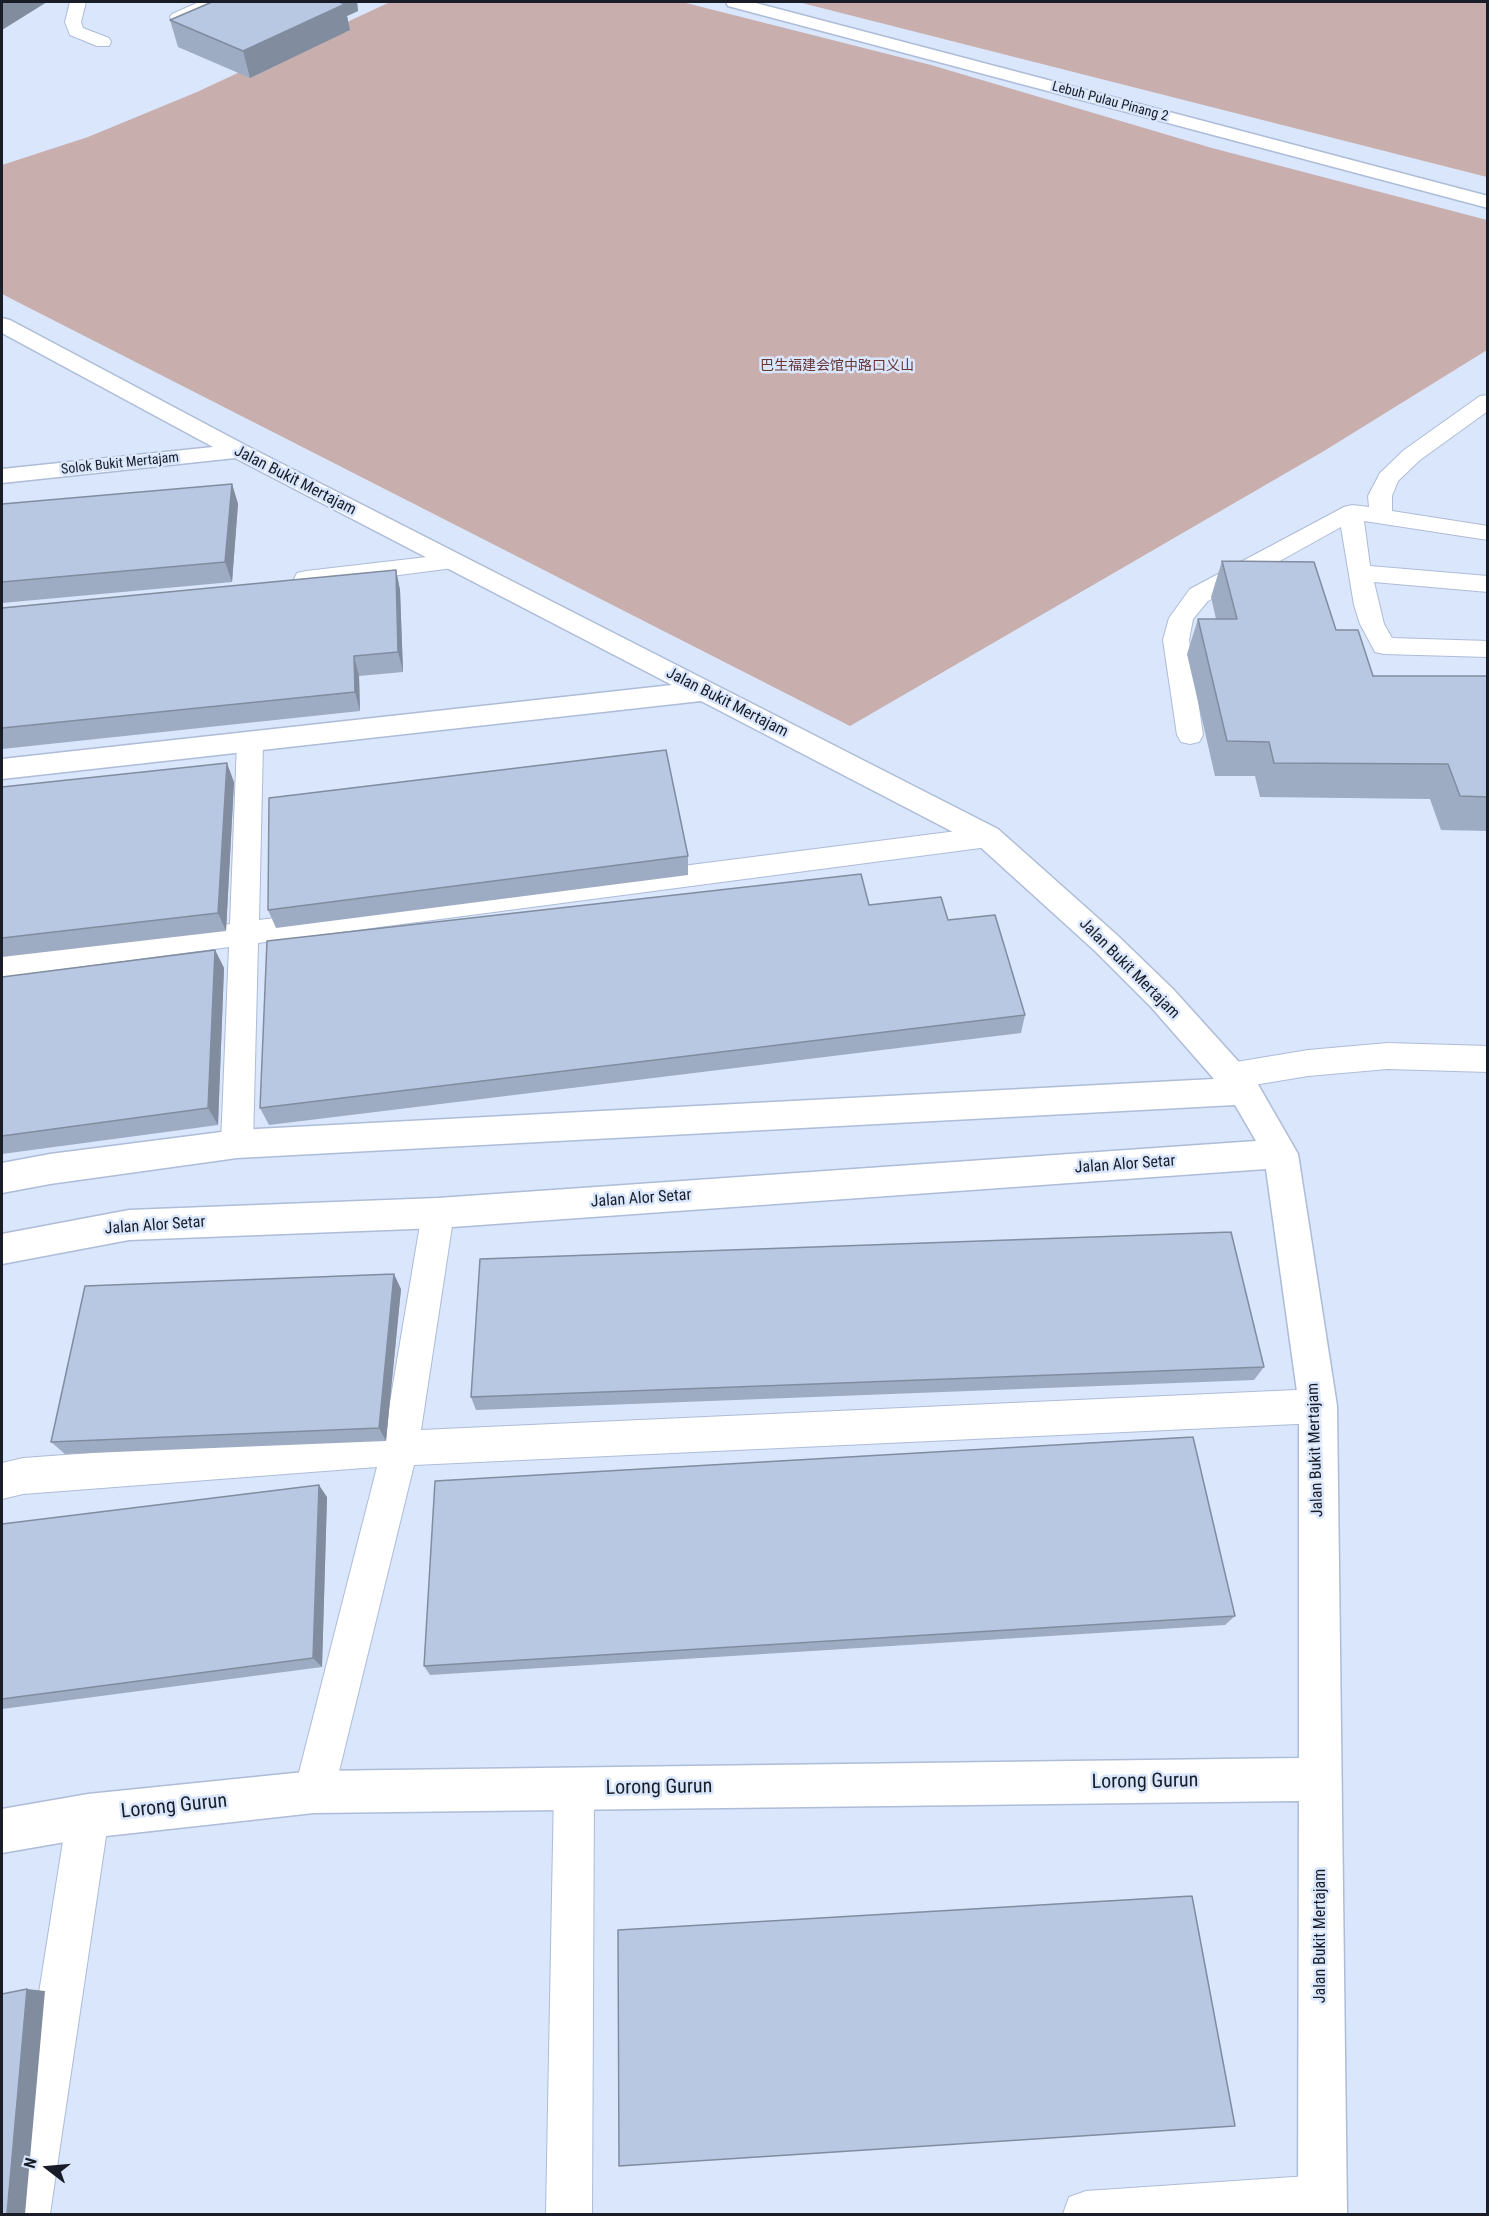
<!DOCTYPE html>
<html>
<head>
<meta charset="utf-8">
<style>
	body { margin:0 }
	#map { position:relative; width:1489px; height:2216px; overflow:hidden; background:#d9e6fc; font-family:"Roboto Condensed",sans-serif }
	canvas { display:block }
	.frame { position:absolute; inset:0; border:3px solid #181d27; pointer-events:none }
	.north { position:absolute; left:18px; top:2138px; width:60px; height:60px; -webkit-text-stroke:4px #d9e6fc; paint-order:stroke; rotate:286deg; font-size:16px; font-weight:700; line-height:24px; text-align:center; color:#181d27 }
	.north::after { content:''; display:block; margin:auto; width:21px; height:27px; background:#181d27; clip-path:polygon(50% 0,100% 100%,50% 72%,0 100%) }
</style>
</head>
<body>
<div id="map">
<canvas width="1489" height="2216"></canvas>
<div class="frame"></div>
<div class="north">N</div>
</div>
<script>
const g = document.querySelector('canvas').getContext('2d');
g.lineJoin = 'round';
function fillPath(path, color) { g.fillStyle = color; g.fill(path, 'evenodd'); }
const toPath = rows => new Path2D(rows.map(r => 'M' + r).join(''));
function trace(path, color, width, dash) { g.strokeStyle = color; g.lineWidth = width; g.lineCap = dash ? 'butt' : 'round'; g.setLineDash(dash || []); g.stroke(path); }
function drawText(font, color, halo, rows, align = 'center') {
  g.font = font + ' "Roboto Condensed","Noto Sans SC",sans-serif'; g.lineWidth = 5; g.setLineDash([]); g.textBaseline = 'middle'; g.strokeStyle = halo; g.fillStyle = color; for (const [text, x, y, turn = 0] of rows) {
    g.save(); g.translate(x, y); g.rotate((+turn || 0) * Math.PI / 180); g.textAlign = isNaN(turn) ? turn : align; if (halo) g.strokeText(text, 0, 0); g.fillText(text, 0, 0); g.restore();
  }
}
fillPath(toPath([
	[390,2,682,2,931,65,1212,148,1487,220,1487,350,1324,451,850,726,2,294,2,165,88,137,197,92],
	[798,2,1487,2,1487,177]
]), '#c8aeac');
const lane = toPath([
	[70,2,86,2,81,22,83,28,109,38,111,42,109,46,97,46,70,35,65,22,70,2],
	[199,2,219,2,217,5,184,20,172,20,170,17,172,14,199,2],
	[1488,395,1488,411,1420,460,1398,481,1392,496,1392,511,1488,526,1488,540,1364,521,1370,566,1488,576,1488,592,1374,582,1384,624,1392,638,1488,641,1488,657,1384,654,1375,652,1360,624,1354,605,1341,527,1208,601,1193,619,1189,640,1203,735,1199,742,1190,744,1181,742,1177,735,1163,640,1169,618,1190,589,1344,507,1352,505,1369,507,1368,496,1380,473,1404,450,1480,396,1488,395],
	[453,554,461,557,465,562,461,567,306,587,297,585,294,579,297,573,306,571,453,554],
	[250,734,259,736,263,743,259,920,988,827,998,830,1002,837,998,844,988,847,258,943,253,1144,248,1154,237,1158,226,1154,221,1144,229,947,2,977,2,954,230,924,237,743,241,736,250,734],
	[1388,1043,1488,1046,1488,1072,1388,1069,1308,1076,1230,1089,1219,1085,1214,1076,1219,1067,1230,1063,1308,1050,1388,1043],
	[438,1199,450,1203,454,1213,421,1430,1318,1389,1331,1394,1336,1406,1331,1418,1318,1423,414,1465,334,1792,328,1806,314,1812,300,1806,294,1792,377,1467,23,1494,2,1499,2,1463,23,1458,385,1432,422,1213,426,1203,438,1199],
	[574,1769,588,1775,594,1789,592,2214,546,2214,554,1789,560,1775,574,1769],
	[88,1795,103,1801,109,1816,50,2214,4,2214,67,1816,73,1801,88,1795],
	[1323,2175,1339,2182,1346,2198,1339,2214,1063,2214,1069,2197,1086,2191,1323,2175]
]);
const street = toPath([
	[726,2,752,2,1488,196,1488,208,728,6,726,2],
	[2,318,10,320,247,446,998,829,1117,935,1173,989,1256,1081,1298,1154,1337,1406,1347,2214,1298,2214,1299,1801,314,1813,88,1838,2,1853,2,1809,88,1794,314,1771,1299,1758,1299,1406,1266,1169,438,1228,129,1240,2,1264,2,1234,129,1210,438,1198,1256,1141,1235,1105,237,1158,50,1184,2,1193,2,1163,50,1154,237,1130,1214,1079,1151,1007,1095,951,978,845,701,701,2,779,2,759,672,685,235,458,2,483,2,469,213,447,2,333,2,318]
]);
trace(lane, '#adbcd7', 2);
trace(street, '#adbcd7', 3);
fillPath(lane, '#fff');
fillPath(street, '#fff');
fillPath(toPath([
	[212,2,357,2,358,11,347,16,350,30,250,78,178,47,170,20],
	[232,484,238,504,232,582,2,603,2,504],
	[1222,561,1336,630,1373,676,1488,676,1488,831,1441,830,1430,799,1260,797,1255,776,1215,776,1187,654,1198,619,1216,619,1211,597],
	[396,570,400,590,403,672,359,676,360,711,2,749,2,608],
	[234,782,226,931,2,957,2,787],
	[688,856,688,875,276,928,268,910],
	[869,905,1025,1015,1021,1033,269,1125,260,1108],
	[215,950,224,968,218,1125,2,1154,2,977],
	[401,1289,386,1441,65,1454,51,1442],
	[1264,1367,1254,1380,476,1410,471,1397],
	[327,1497,322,1667,2,1709,2,1524],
	[1235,1616,1225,1625,430,1675,424,1666]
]), '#9eacc3');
fillPath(toPath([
	[2,2,47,2,2,30],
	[328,2,357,2,358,11,347,16,350,30,250,78,243,51],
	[232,484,238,504,232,582,225,562],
	[396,570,400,590,403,672,398,652],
	[354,656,359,676,360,711,355,692],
	[227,763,234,782,226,931,218,913],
	[215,950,224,968,218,1125,208,1108],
	[394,1274,401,1289,386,1441,379,1428],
	[319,1485,327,1497,322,1667,313,1658],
	[27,1989,45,1991,25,2214,7,2214]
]), '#818c9f');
const building = toPath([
	[212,2,339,2,345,4,243,51,170,20,212,2],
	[232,484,225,562,2,582,2,504,232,484],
	[1222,561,1314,562,1336,630,1358,630,1373,676,1488,676,1488,797,1460,796,1448,764,1274,763,1269,742,1227,741,1198,619,1237,619,1222,561],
	[396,570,398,652,354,656,355,692,2,728,2,608,396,570],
	[666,750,688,856,268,910,269,798,666,750],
	[227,763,218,913,2,938,2,787,227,763],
	[861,874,869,905,941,897,948,920,995,915,1025,1015,260,1108,267,941,861,874],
	[215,950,208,1108,2,1136,2,977,215,950],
	[1231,1232,1264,1367,471,1397,480,1259,1231,1232],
	[394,1274,379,1428,51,1442,85,1286,394,1274],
	[1193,1437,1235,1616,424,1666,435,1481,1193,1437],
	[319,1485,313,1658,2,1699,2,1524,319,1485],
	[1192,1896,1235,2126,619,2166,618,1930,1192,1896],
	[27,1989,7,2214,2,2214,2,1994,27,1989]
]);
fillPath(building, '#b8c8e3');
trace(building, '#818c9f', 1.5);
drawText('14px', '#181d27', '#d9e6fc', [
	["Lebuh Pulau Pinang 2",1110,102,15],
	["Solok Bukit Mertajam",120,464,-6]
]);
drawText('14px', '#673634', '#d9e6fc', [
	["巴生福建会馆中路口义山",837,366]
]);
drawText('16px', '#181d27', '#d9e6fc', [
	["Jalan Bukit Mertajam",295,481,27],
	["Jalan Bukit Mertajam",727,703,27],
	["Jalan Bukit Mertajam",1129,969,45],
	["Jalan Alor Setar",1125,1165,-4],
	["Jalan Alor Setar",641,1199,-4],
	["Jalan Alor Setar",155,1226,-4],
	["Jalan Bukit Mertajam",1316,1450,-92],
	["Jalan Bukit Mertajam",1321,1936,-90]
]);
drawText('20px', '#181d27', '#d9e6fc', [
	["Lorong Gurun",1145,1782,-1],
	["Lorong Gurun",659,1788,-1],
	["Lorong Gurun",174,1807,-6]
]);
</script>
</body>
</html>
